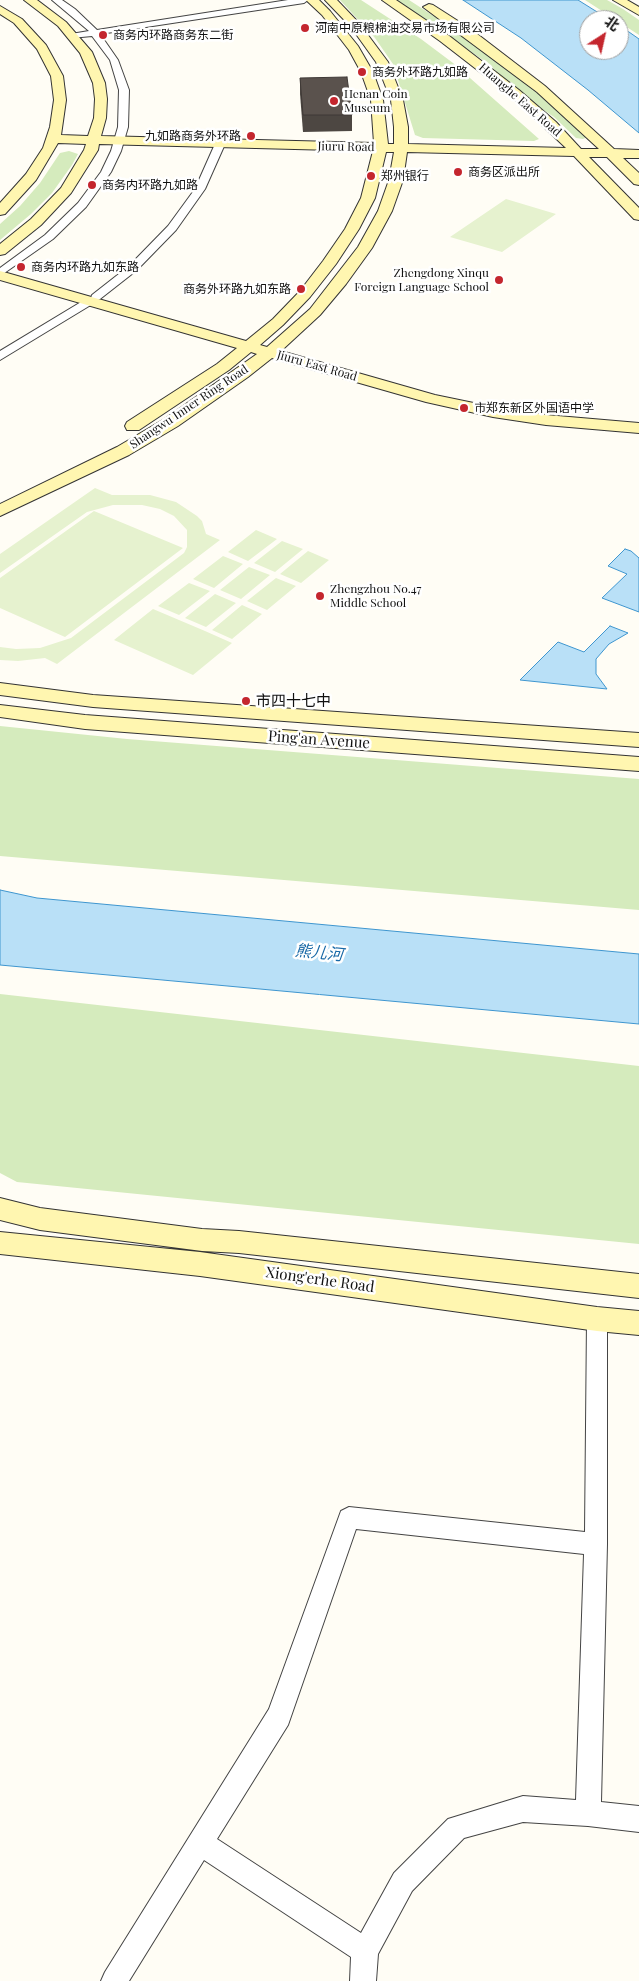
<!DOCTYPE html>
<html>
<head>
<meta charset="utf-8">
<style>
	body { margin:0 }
	#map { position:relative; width:639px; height:1981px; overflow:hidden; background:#fffdf5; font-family:"Playfair Display","Noto Sans SC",serif }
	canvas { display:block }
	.north { position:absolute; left:579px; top:10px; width:50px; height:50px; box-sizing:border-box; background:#fff; border:1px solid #a0a0a0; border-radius:50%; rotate:35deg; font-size:14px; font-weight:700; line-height:20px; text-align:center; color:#111 }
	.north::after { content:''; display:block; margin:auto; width:18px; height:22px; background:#c4262e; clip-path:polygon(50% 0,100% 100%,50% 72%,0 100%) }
</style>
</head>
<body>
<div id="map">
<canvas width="639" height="1981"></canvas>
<div class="north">北</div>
</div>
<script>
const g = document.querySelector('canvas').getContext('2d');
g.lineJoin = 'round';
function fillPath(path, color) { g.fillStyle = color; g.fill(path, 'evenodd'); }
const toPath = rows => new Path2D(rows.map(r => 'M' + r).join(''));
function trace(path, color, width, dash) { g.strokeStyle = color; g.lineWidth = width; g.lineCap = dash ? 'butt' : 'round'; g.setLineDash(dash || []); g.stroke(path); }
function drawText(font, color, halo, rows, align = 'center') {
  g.font = font + ' "Playfair Display","Noto Sans SC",serif'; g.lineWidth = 5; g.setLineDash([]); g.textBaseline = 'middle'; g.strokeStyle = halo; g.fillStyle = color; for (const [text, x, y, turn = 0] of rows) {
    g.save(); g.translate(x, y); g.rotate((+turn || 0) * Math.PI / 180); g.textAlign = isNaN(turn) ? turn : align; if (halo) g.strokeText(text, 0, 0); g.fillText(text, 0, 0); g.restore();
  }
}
fillPath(toPath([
	[340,0,361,0,421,39,453,63,539,139,534,141,423,138,415,135,393,64,375,38],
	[396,0,409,0,446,24,502,64,550,103,587,137,583,139,576,138,554,117,536,105,483,60],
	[585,0,607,0,623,9,639,20,639,35,619,22,619,20,616,20],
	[69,151,78,154,72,165,52,193,31,214,0,240,0,224,20,206,40,183,60,153],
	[0,726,127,739,639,779,639,910,0,856],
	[0,994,639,1066,639,1244,17,1182,0,1173]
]), '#d5ebbd');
fillPath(toPath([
	[506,199,556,214,502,252,450,237],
	[95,488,112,495,150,495,176,502,197,516,202,521,206,534,220,540,57,664,45,658,18,661,0,660,0,647,16,649,40,648,71,638,184,553,187,547,187,530,174,516,160,509,142,505,113,505,87,512,0,573,0,554],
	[94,511,183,548,65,637,0,608,0,578],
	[256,530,277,539,248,561,228,552],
	[282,541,303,549,275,572,254,563],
	[308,551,329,560,301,583,280,574],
	[223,556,243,564,214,588,193,579],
	[249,567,270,575,241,599,220,590],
	[276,578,296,586,267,610,247,601],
	[189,583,210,591,179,615,158,606],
	[215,594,236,603,206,627,185,618],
	[242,605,262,614,232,639,212,630],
	[153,609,205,631,232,643,193,675,114,640]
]), '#e6f2cf');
const water = toPath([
	[463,0,578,0,610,20,589,20,589,50,619,50,619,25,639,39,639,133,588,90,521,38,463,0],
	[625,549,631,551,639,558,639,612,602,598,627,574,608,566,625,549],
	[610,626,628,633,609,644,596,659,596,674,607,689,520,680,558,642,584,652,610,626],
	[0,890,37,898,639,954,639,1024,0,965,0,890]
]);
fillPath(water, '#b9e0f7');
trace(water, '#3f96cf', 1);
const street = toPath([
	[52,0,62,0,75,9,97,30,288,0,308,0,304,3,100,34,118,60,129,90,128,127,121,151,111,172,86,207,53,239,0,276,0,268,45,235,78,203,101,172,111,151,118,127,119,90,110,60,92,36,71,38,71,34,89,31,52,0],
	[220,141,225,144,205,189,176,230,137,270,100,299,95,300,94,303,0,360,0,351,86,299,91,298,92,295,129,266,168,226,195,189,215,144,220,141],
	[597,1310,604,1313,607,1319,607,1544,601,1802,639,1806,639,1832,588,1826,523,1822,464,1838,412,1891,378,1954,376,1981,350,1981,351,1957,204,1860,129,1981,101,1981,105,1972,269,1709,341,1511,349,1507,585,1532,587,1319,590,1313,597,1310],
	[356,1529,584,1554,576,1800,523,1796,448,1819,394,1873,361,1933,217,1839,288,1725,356,1529]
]);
const secondary = toPath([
	[24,0,37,0,66,22,92,52,105,83,107,99,106,118,101,136,374,143,371,100,361,72,349,50,322,15,306,0,319,0,330,11,358,46,373,72,383,100,388,144,394,144,394,127,391,100,376,62,351,27,325,0,337,0,359,23,388,62,403,100,408,127,408,144,566,148,511,96,440,41,382,0,396,0,448,35,519,90,556,122,581,149,599,149,537,92,423,7,429,4,433,5,472,30,545,86,614,149,639,150,639,158,623,158,639,173,639,185,634,184,607,157,589,157,639,208,639,220,634,219,574,156,407,152,403,180,392,211,372,248,346,284,320,315,281,351,435,395,493,407,546,415,639,423,639,433,546,425,493,417,426,402,272,358,248,377,178,426,129,455,0,516,0,504,117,447,166,418,257,354,251,352,229,370,139,430,127,430,125,426,127,422,217,364,237,348,0,280,0,271,246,341,273,319,300,291,323,261,345,229,361,198,373,151,99,144,98,150,71,193,41,225,5,254,0,255,0,244,31,219,61,188,84,150,86,144,58,143,36,180,5,214,0,215,0,203,26,174,43,148,50,127,54,100,51,76,37,49,14,23,0,14,0,6,22,19,46,45,63,76,66,100,61,135,88,136,94,118,95,99,93,83,80,53,58,26,24,0],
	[386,152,394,152,389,180,378,211,358,247,310,309,267,347,260,345,283,325,310,297,336,264,359,229,375,198,386,152],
	[613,0,627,0,639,7,639,15,613,0],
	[0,683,93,695,639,733,639,747,93,707,0,695,0,683],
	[0,705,85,715,639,757,639,771,85,729,0,717,0,705],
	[0,1198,40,1208,202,1229,239,1231,639,1274,639,1298,239,1253,202,1251,40,1230,0,1220,0,1198],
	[0,1232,200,1252,597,1307,639,1311,639,1335,597,1331,200,1276,0,1254,0,1232]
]);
trace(street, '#444', 2);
trace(secondary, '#333', 2);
fillPath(street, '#fff');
fillPath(secondary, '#fff6b0');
fillPath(toPath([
	[300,78,352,115,352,131,303,132,300,94]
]), '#4d4742');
const building = toPath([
	[347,77,352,115,303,115,300,78,347,77]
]);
fillPath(building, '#5a524d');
trace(building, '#3f3936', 1);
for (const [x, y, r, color] of [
	[305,28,5,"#c4262e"],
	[103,35,5,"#c4262e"],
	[362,72,5,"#c4262e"],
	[334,101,5,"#c4262e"],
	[251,136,5,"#c4262e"],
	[458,172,5,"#c4262e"],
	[371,176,5,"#c4262e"],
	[92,185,5,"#c4262e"],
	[21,267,5,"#c4262e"],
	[499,280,5,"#c4262e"],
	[301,289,5,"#c4262e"],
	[464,408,5,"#c4262e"],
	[320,596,5,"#c4262e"],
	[246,701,5,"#c4262e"]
]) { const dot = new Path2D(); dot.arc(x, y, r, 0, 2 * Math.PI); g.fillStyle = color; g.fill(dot); trace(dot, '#fff', 2); }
drawText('12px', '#111', '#fff', [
	["河南中原粮棉油交易市场有限公司",315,28],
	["商务内环路商务东二街",113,35],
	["商务外环路九如路",372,72],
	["Henan Coin",344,94],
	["Museum",344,108],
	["九如路商务外环路",241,136,"right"],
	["商务区派出所",468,172],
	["郑州银行",381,176],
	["商务内环路九如路",102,185],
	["商务内环路九如东路",31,267],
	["Zhengdong Xinqu",489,273,"right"],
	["Foreign Language School",489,287,"right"],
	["商务外环路九如东路",291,289,"right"],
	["市郑东新区外国语中学",474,408],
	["Zhengzhou No.47",330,589],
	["Middle School",330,603]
], 'left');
drawText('12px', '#111', '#fff', [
	["Huanghe East Road",520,100,41],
	["Jiuru Road",346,147,1],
	["Jiuru East Road",317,366,16],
	["Shangwu Inner Ring Road",189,407,-34]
]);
drawText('15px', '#111', '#fff', [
	["市四十七中",256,701]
], 'left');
drawText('15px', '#111', '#fff', [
	["Ping'an Avenue",319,740,4],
	["Xiong'erhe Road",320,1280,8]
]);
drawText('italic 16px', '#1768a6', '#fff', [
	["熊儿河",319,953,6]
]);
</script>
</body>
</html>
